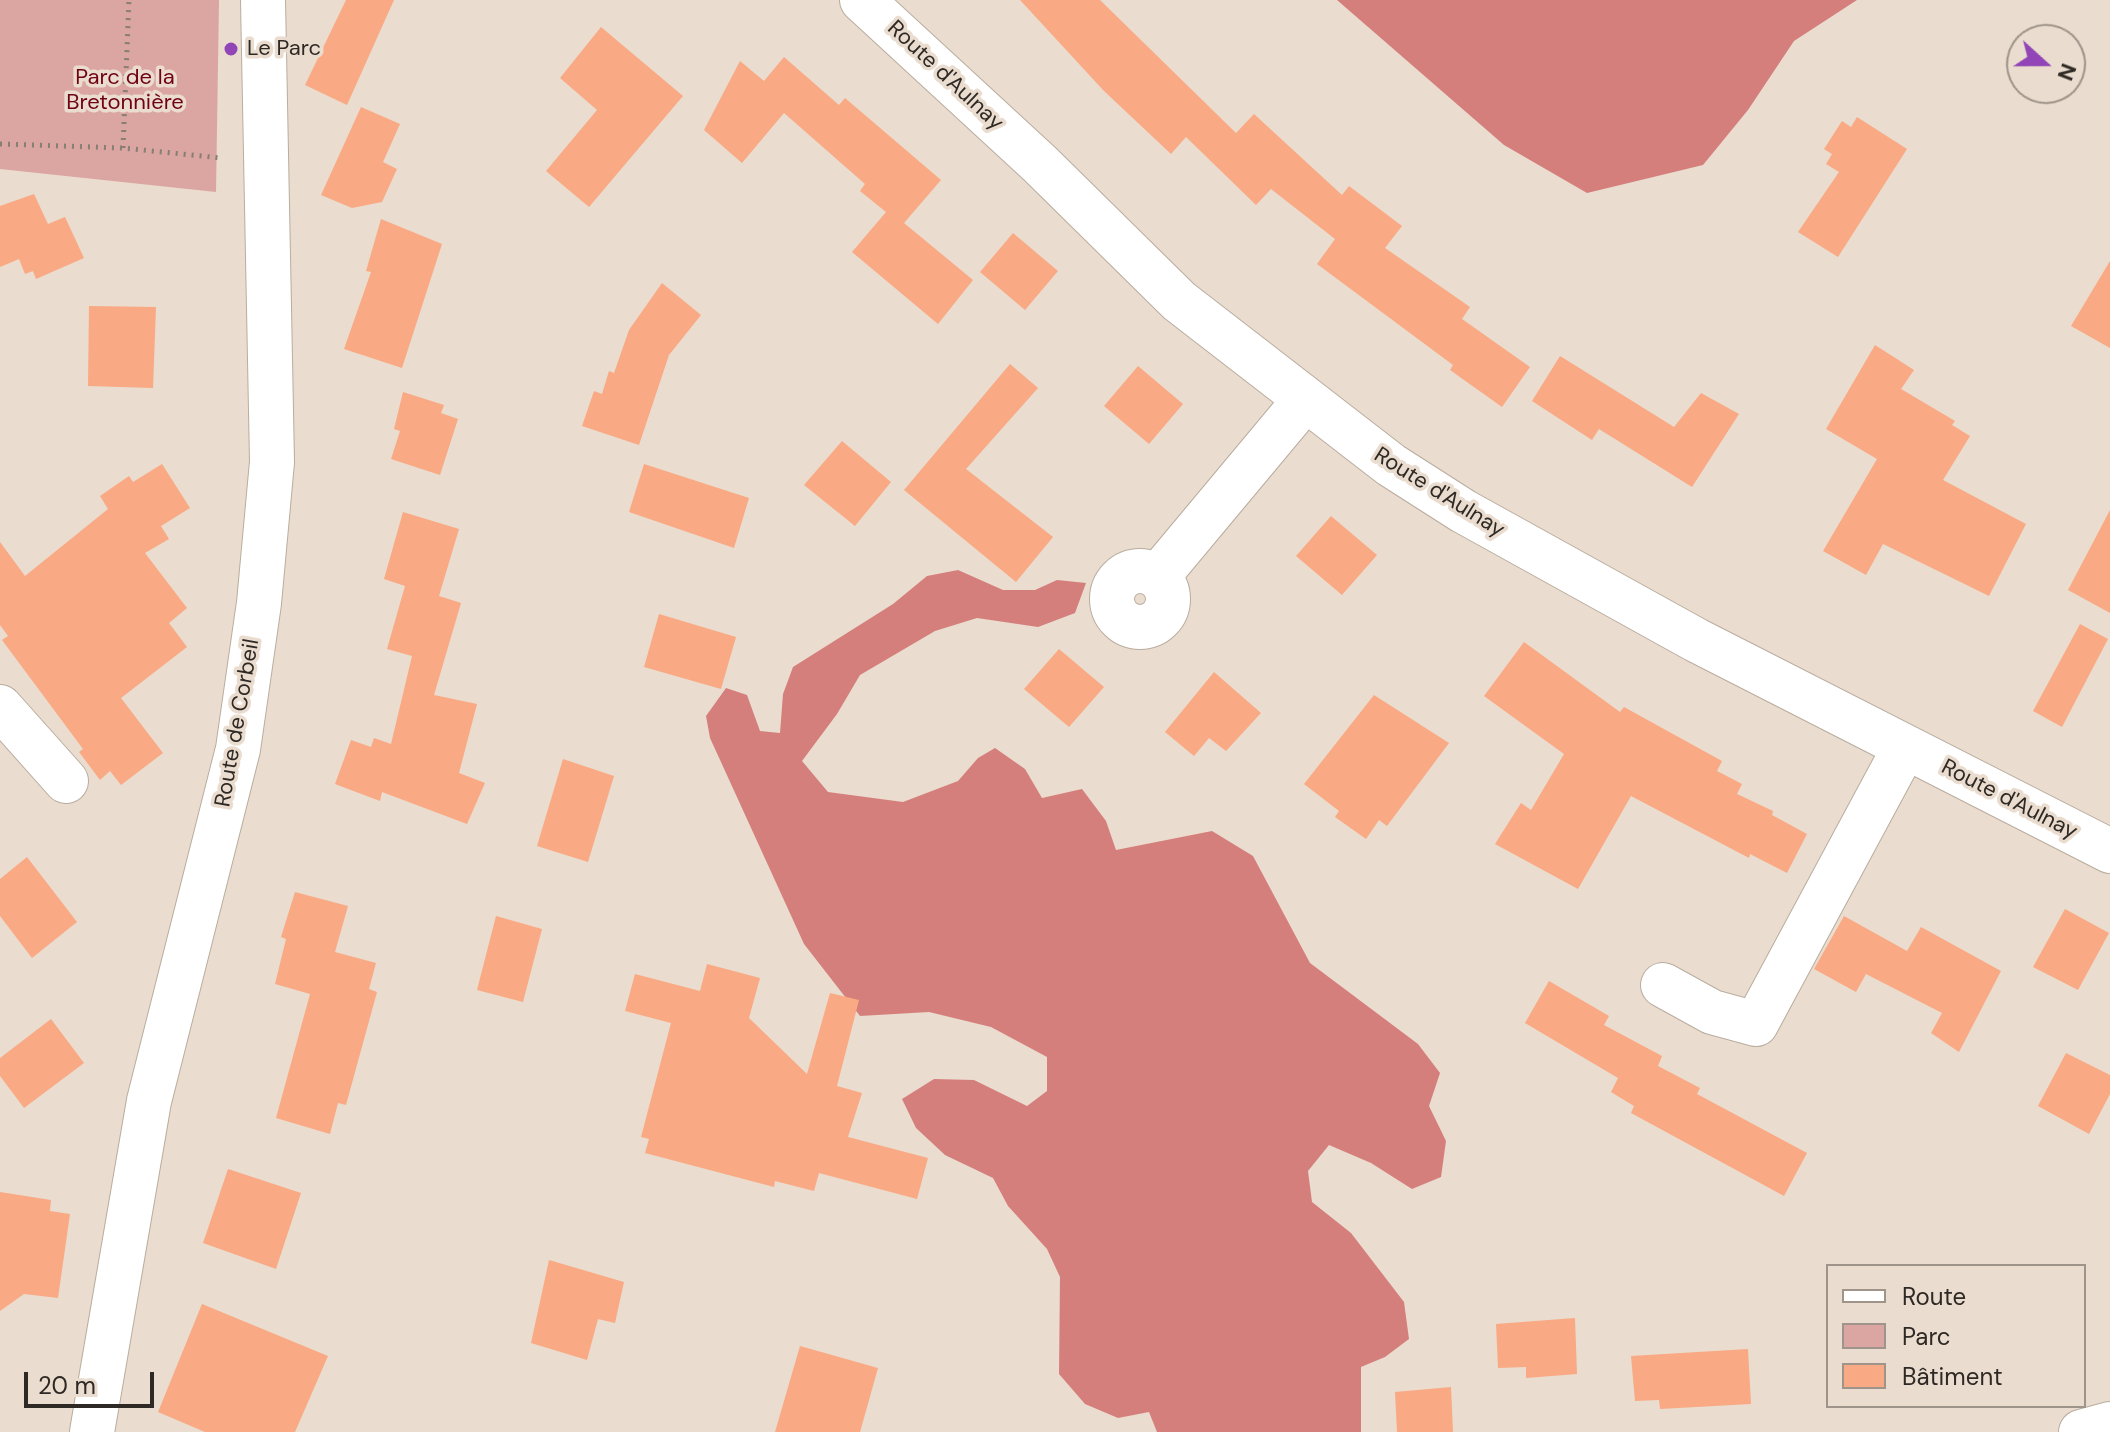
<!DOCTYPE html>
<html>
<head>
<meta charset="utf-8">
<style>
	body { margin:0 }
	#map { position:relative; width:2110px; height:1432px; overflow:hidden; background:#eadcce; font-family:"DM Sans",sans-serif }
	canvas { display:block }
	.legend { position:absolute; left:1826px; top:1264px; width:260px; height:144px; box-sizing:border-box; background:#eadcce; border:2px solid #9f948a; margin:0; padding:10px 14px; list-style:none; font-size:24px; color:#2e2924 }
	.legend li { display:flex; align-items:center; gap:16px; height:40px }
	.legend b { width:40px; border:2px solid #9f948a }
	.north { position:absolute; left:2006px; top:24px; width:80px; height:80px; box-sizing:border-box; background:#eadcce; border:2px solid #9f948a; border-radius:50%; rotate:111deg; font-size:22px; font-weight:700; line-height:32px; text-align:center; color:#2e2924 }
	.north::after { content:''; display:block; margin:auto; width:28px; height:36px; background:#9145b6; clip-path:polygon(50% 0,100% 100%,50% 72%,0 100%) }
	.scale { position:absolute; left:24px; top:1372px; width:130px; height:36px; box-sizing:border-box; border:4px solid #2e2924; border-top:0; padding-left:10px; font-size:24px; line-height:28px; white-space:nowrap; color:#2e2924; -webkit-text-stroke:6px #eadcce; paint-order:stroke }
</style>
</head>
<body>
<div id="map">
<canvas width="2110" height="1432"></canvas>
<ul class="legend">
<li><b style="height:10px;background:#fff"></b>Route</li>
<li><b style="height:22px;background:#dba5a2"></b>Parc</li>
<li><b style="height:22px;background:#f9a984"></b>Bâtiment</li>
</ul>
<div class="north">N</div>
<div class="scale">20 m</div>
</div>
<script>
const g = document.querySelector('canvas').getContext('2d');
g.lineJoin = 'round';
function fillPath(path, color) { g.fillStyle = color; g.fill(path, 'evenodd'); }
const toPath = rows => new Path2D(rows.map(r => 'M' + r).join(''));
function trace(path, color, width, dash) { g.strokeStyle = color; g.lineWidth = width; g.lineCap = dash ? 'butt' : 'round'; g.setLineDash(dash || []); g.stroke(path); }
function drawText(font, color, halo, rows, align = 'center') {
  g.font = font + ' "DM Sans",sans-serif'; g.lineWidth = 7; g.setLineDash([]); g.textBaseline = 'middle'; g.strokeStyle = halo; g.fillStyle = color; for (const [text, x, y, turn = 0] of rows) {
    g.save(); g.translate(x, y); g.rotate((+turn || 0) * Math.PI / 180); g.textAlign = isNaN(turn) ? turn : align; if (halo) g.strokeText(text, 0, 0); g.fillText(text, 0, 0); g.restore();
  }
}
fillPath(toPath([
	[0,0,219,0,216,192,0,169]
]), '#dba5a2');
fillPath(toPath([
	[1337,0,1857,0,1794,41,1748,110,1703,165,1587,193,1504,145],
	[958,570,1003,590,1035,590,1057,580,1086,583,1075,613,1038,627,977,618,935,631,860,675,837,714,802,761,828,792,903,802,958,781,978,758,995,748,1025,769,1042,798,1082,789,1106,821,1116,850,1212,831,1253,856,1310,963,1418,1044,1440,1073,1429,1106,1446,1141,1441,1177,1412,1189,1371,1163,1329,1145,1308,1171,1312,1202,1351,1233,1404,1302,1409,1339,1385,1357,1361,1367,1361,1432,1157,1432,1149,1412,1118,1418,1085,1404,1059,1374,1060,1277,1047,1249,1008,1206,993,1178,945,1155,916,1128,902,1099,934,1079,974,1080,1027,1106,1047,1091,1047,1057,991,1027,929,1012,860,1016,804,944,710,738,706,716,726,688,747,695,760,731,780,733,783,694,793,667,893,604,927,576]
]), '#d57f7c');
fillPath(toPath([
	[346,0,394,0,347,105,305,85],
	[1020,0,1100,0,1236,133,1254,114,1342,195,1349,186,1402,226,1385,248,1470,307,1462,319,1530,367,1502,407,1450,370,1453,365,1317,264,1335,239,1271,189,1256,205,1186,137,1171,154,1104,91],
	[601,27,683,96,589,207,546,171,597,110,560,78],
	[784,57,839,105,845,98,941,180,904,223,973,280,938,324,852,252,886,212,860,191,865,184,784,113,742,163,704,130,740,61,764,81],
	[361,107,400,124,383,162,397,169,382,202,352,208,321,195],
	[1857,117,1907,149,1838,257,1798,232,1839,172,1826,164,1832,154,1824,149,1842,121,1851,127],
	[34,194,48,224,65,217,84,258,36,279,33,271,25,274,19,259,0,267,0,206],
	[381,219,442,244,402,368,344,349,371,272,366,271],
	[1013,233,1058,271,1025,310,980,272],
	[2110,261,2110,348,2071,326],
	[662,283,701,315,669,355,639,445,582,426,594,391,602,394,609,371,614,373,629,330],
	[89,306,156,307,153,388,88,386],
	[1875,345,1914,370,1901,389,1955,421,1952,425,1970,436,1943,480,2026,524,1989,596,1883,544,1866,575,1823,551,1877,459,1826,429],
	[1560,356,1674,427,1701,393,1739,414,1692,487,1599,429,1592,440,1532,401],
	[1010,364,1038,388,966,469,1053,537,1016,582,904,490],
	[1138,366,1183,404,1149,444,1104,406],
	[403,392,444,405,441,413,458,419,440,475,391,459,400,431,394,429],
	[842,441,891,482,855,526,804,485],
	[162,464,190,508,161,526,169,539,145,553,187,608,169,623,187,647,121,698,163,753,121,785,110,771,100,780,79,752,83,749,2,640,8,636,0,625,0,542,25,576,108,509,100,496,129,476,133,482],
	[644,464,749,498,734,548,629,512],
	[2110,510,2110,613,2068,590],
	[403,512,459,529,439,596,461,603,434,695,477,704,459,773,485,783,467,824,382,792,380,801,335,784,351,740,371,747,374,738,391,744,412,656,387,649,405,586,384,579],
	[1331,516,1377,555,1342,595,1296,556],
	[659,614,736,637,721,689,644,667],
	[2080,624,2108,639,2062,727,2033,711],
	[1524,642,1620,712,1624,707,1722,761,1717,771,1742,784,1737,794,1773,811,1772,815,1807,834,1787,873,1750,854,1749,858,1631,796,1578,889,1495,844,1521,803,1531,810,1564,754,1484,696],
	[1059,649,1104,687,1069,727,1024,689],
	[1214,672,1261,713,1226,751,1209,738,1194,756,1165,732],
	[1374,695,1449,743,1387,826,1379,820,1366,839,1335,817,1339,811,1304,784],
	[563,759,614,776,588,862,537,846],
	[27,857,77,922,32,958,0,916,0,879],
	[295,892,348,906,335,952,376,963,369,989,377,992,346,1105,338,1103,330,1134,276,1118,310,994,275,984,286,939,281,937],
	[2065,909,2109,933,2078,990,2033,967],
	[496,916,542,929,523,1002,477,990],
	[1844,916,1907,951,1921,927,2001,971,1959,1052,1931,1033,1942,1013,1866,974,1856,992,1814,969],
	[707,964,760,978,749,1018,807,1074,830,993,859,1000,837,1086,862,1093,848,1137,928,1158,917,1199,819,1173,814,1191,775,1181,774,1187,645,1153,649,1139,641,1137,671,1023,625,1011,635,974,700,991],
	[1549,981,1609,1016,1604,1025,1662,1056,1658,1066,1700,1088,1697,1094,1807,1153,1784,1196,1631,1113,1634,1106,1611,1092,1618,1078,1525,1023],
	[51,1019,84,1063,24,1108,0,1076,0,1058],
	[2066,1053,2110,1075,2110,1094,2089,1134,2038,1106],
	[228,1169,301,1193,276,1269,203,1243],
	[0,1192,51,1200,50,1211,70,1214,58,1298,24,1294,0,1311],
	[549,1260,624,1282,615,1323,598,1319,587,1360,531,1343],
	[202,1304,328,1356,295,1432,205,1432,158,1412],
	[1575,1318,1577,1374,1526,1378,1526,1367,1498,1368,1496,1324],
	[800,1346,878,1368,860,1432,775,1432],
	[1748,1349,1751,1404,1660,1409,1659,1400,1635,1401,1631,1356],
	[1451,1387,1453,1432,1397,1432,1395,1392]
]), '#f9a984');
const minor = toPath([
	[862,0,1040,164,1179,301,1391,465,1463,511,1696,640,2110,851],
	'1112 599a28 28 0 1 1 56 0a28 28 0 1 1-56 0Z',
	[1158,576,1304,401],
	[0,707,66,781],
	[1663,985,1712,1012,1756,1024,1905,747],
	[2081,1432,2110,1424]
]);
const major = toPath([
	[92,1432,149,1101,238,749,259,603,272,462,263,0]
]);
trace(minor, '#b9ad9f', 46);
trace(major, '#b9ad9f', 46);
trace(toPath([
	[0,144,123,148,221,158],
	[123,148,129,0]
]), '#877e74', 5, [2, 6]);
trace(minor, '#fff', 44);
trace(major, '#fff', 44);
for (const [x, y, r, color] of [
	[231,49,8,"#9145b6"]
]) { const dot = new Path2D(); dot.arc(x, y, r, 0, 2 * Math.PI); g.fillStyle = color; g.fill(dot); trace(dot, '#eadcce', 3); }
drawText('22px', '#2e2924', '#eadcce', [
	["Le Parc",247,49]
], 'left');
drawText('22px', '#2e2924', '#eadcce', [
	["Route d'Aulnay",945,76,43],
	["Route d'Aulnay",1439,493,32],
	["Route de Corbeil",238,723,-80],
	["Route d'Aulnay",2009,800,27]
]);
drawText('22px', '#700213', '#eadcce', [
	["Parc de la",125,78],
	["Bretonnière",125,103]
]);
</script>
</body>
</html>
